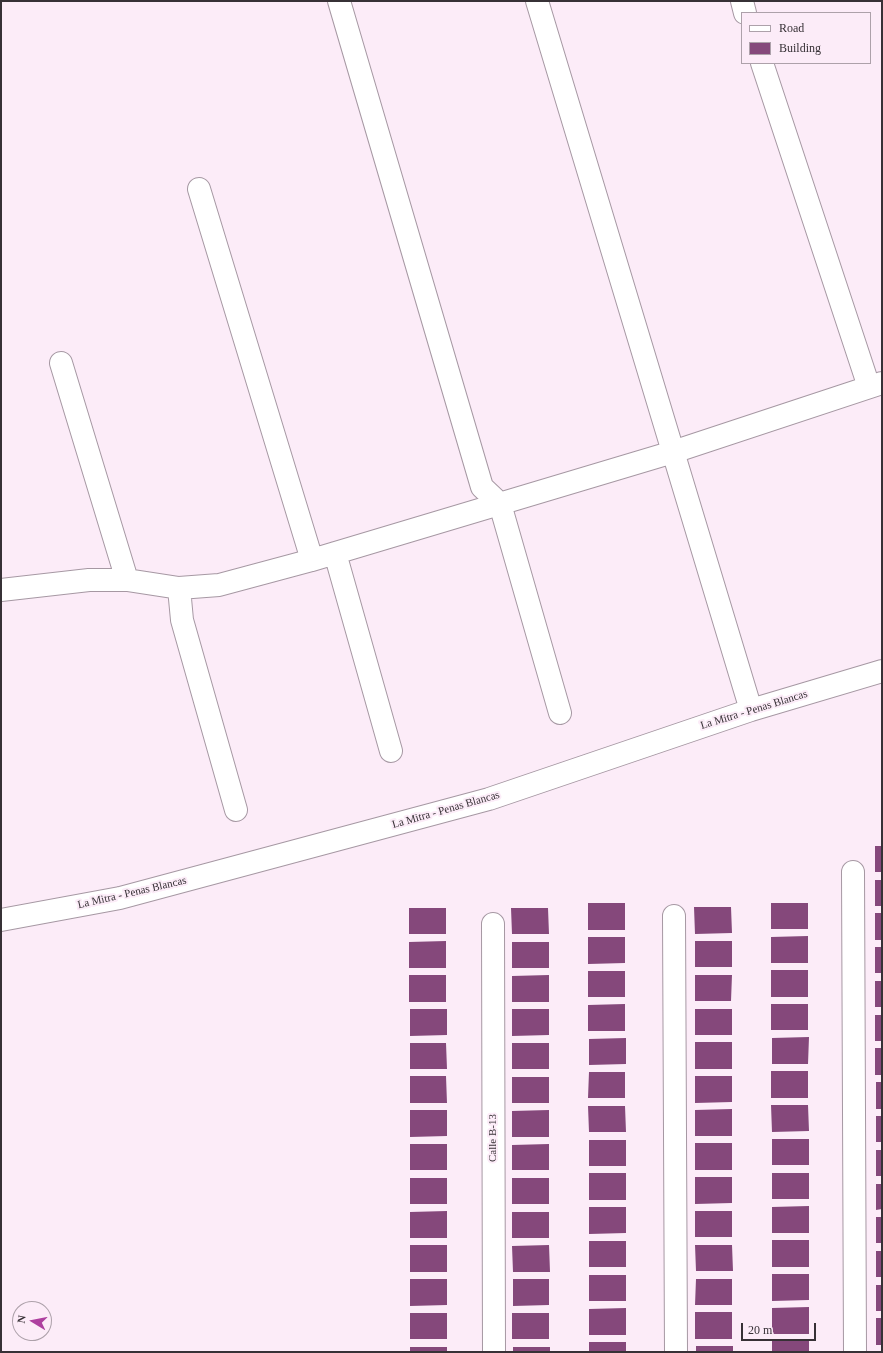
<!DOCTYPE html>
<html>
<head>
<meta charset="utf-8">
<style>
	body { margin:0 }
	#map { position:relative; width:883px; height:1353px; overflow:hidden; background:#fcecf8; font-family:Georgia,serif }
	canvas { display:block }
	.frame { position:absolute; inset:0; border:2px solid #373136; pointer-events:none }
	.legend { position:absolute; left:741px; top:12px; width:130px; height:52px; box-sizing:border-box; background:#fcecf8; border:1px solid #ada1aa; margin:0; padding:5px 7px; list-style:none; font-size:12px; color:#373136 }
	.legend li { display:flex; align-items:center; gap:8px; height:20px }
	.legend b { width:20px; border:1px solid #ada1aa }
	.north { position:absolute; left:12px; top:1301px; width:40px; height:40px; box-sizing:border-box; background:#fcecf8; border:1px solid #ada1aa; border-radius:50%; rotate:280deg; font-size:11px; font-weight:700; line-height:16px; text-align:center; color:#373136 }
	.north::after { content:''; display:block; margin:auto; width:14px; height:18px; background:#ae409f; clip-path:polygon(50% 0,100% 100%,50% 72%,0 100%) }
	.scale { position:absolute; left:741px; top:1323px; width:75px; height:18px; box-sizing:border-box; border:2px solid #373136; border-top:0; padding-left:5px; font-size:12px; line-height:14px; white-space:nowrap; color:#373136; -webkit-text-stroke:3px #fcecf8; paint-order:stroke }
</style>
</head>
<body>
<div id="map">
<canvas width="883" height="1353"></canvas>
<div class="frame"></div>
<ul class="legend">
<li><b style="height:5px;background:#fff"></b>Road</li>
<li><b style="height:11px;background:#85487b"></b>Building</li>
</ul>
<div class="north">N</div>
<div class="scale">20 m</div>
</div>
<script>
const g = document.querySelector('canvas').getContext('2d');
g.lineJoin = 'round';
function fillPath(path, color) { g.fillStyle = color; g.fill(path, 'evenodd'); }
const toPath = rows => new Path2D(rows.map(r => 'M' + r).join(''));
function trace(path, color, width, dash) { g.strokeStyle = color; g.lineWidth = width; g.lineCap = dash ? 'butt' : 'round'; g.setLineDash(dash || []); g.stroke(path); }
function drawText(font, color, halo, rows, align = 'center') {
  g.font = font + ' Georgia,serif'; g.lineWidth = 4; g.setLineDash([]); g.textBaseline = 'middle'; g.strokeStyle = halo; g.fillStyle = color; for (const [text, x, y, turn = 0] of rows) {
    g.save(); g.translate(x, y); g.rotate((+turn || 0) * Math.PI / 180); g.textAlign = isNaN(turn) ? turn : align; if (halo) g.strokeText(text, 0, 0); g.fillText(text, 0, 0); g.restore();
  }
}
fillPath(toPath([
	[875,846,882,846,882,872,875,872],
	[875,880,882,880,882,906,875,906],
	[588,903,625,903,625,930,588,930],
	[771,903,808,903,808,929,771,929],
	[694,907,731,907,732,933,695,934],
	[409,908,446,908,446,934,409,934],
	[511,908,548,908,549,934,512,934],
	[875,913,882,913,882,940,875,940],
	[808,936,808,963,771,963,771,937],
	[588,937,625,937,625,963,588,964],
	[446,941,446,968,409,968,409,942],
	[695,941,732,941,732,967,695,967],
	[512,942,549,942,549,968,512,968],
	[875,947,882,947,882,973,875,973],
	[771,970,808,970,808,997,771,997],
	[588,971,625,971,625,997,588,997],
	[409,975,446,975,446,1002,409,1002],
	[549,975,549,1002,512,1002,512,976],
	[695,975,732,975,731,1001,695,1001],
	[875,981,882,981,882,1007,875,1007],
	[625,1004,625,1031,588,1031,588,1005],
	[771,1004,808,1004,808,1030,771,1030],
	[410,1009,447,1009,447,1035,410,1036],
	[512,1009,549,1009,549,1035,512,1036],
	[695,1009,732,1009,732,1035,695,1035],
	[875,1015,882,1015,882,1041,875,1041],
	[809,1037,808,1064,772,1064,772,1038],
	[626,1038,626,1064,589,1065,589,1039],
	[695,1042,732,1042,732,1069,695,1069],
	[410,1043,446,1043,447,1069,410,1069],
	[512,1043,549,1043,549,1069,512,1069],
	[875,1048,882,1048,882,1075,875,1075],
	[771,1071,808,1071,808,1098,771,1098],
	[589,1072,625,1072,625,1098,588,1098],
	[410,1076,446,1076,447,1103,410,1103],
	[695,1076,732,1076,732,1102,695,1103],
	[512,1077,549,1077,549,1103,512,1103],
	[876,1082,882,1082,882,1109,876,1109],
	[771,1105,808,1105,809,1131,772,1132],
	[588,1106,625,1106,626,1132,589,1132],
	[732,1109,732,1136,695,1136,695,1110],
	[410,1110,447,1110,447,1136,410,1137],
	[549,1110,549,1137,512,1137,512,1111],
	[876,1116,882,1116,882,1142,876,1142],
	[772,1139,809,1139,809,1165,772,1165],
	[589,1140,626,1140,626,1166,589,1166],
	[695,1143,732,1143,732,1170,695,1170],
	[410,1144,447,1144,447,1170,410,1170],
	[549,1144,549,1170,512,1170,512,1145],
	[876,1150,882,1150,882,1176,876,1176],
	[589,1173,626,1173,626,1200,589,1200],
	[772,1173,809,1173,809,1199,772,1199],
	[695,1177,732,1177,732,1203,695,1204],
	[410,1178,447,1178,447,1204,410,1204],
	[512,1178,549,1178,549,1204,512,1204],
	[876,1184,882,1184,882,1209,876,1210],
	[809,1206,809,1233,772,1233,772,1207],
	[589,1207,626,1207,626,1233,589,1234],
	[447,1211,447,1238,410,1238,410,1212],
	[695,1211,732,1211,732,1237,695,1237],
	[512,1212,549,1212,549,1238,512,1238],
	[876,1217,882,1217,882,1243,876,1243],
	[772,1240,809,1240,809,1267,772,1267],
	[589,1241,626,1241,626,1267,589,1267],
	[410,1245,447,1245,447,1272,410,1272],
	[549,1245,550,1272,513,1272,512,1246],
	[695,1245,732,1245,733,1271,696,1271],
	[876,1251,882,1251,882,1277,876,1277],
	[772,1274,809,1274,809,1300,772,1301],
	[589,1275,626,1275,626,1301,589,1301],
	[410,1279,447,1279,447,1305,410,1306],
	[513,1279,549,1279,549,1305,513,1306],
	[696,1279,732,1279,732,1305,695,1305],
	[876,1285,882,1285,882,1311,876,1311],
	[809,1307,809,1334,772,1334,772,1308],
	[626,1308,626,1335,589,1335,589,1309],
	[695,1312,732,1312,732,1339,695,1339],
	[410,1313,447,1313,447,1339,410,1339],
	[512,1313,549,1313,549,1339,512,1339],
	[876,1318,882,1318,882,1345,876,1345],
	[772,1341,809,1341,809,1352,772,1352],
	[589,1342,626,1342,626,1352,589,1352],
	[696,1346,733,1346,733,1352,696,1352],
	[410,1347,447,1347,447,1352,410,1352],
	[513,1347,550,1347,550,1352,513,1352]
]), '#85487b');
const minor = toPath([
	[339,1,482,487,500,504,560,713],
	[537,1,751,710],
	[742,1,745,13],
	[762,63,869,387],
	[199,189,312,560],
	[61,363,127,580],
	[335,553,391,751],
	[179,588,182,620,236,810],
	[1,590,89,580,127,580,179,588,219,585,312,560,673,452,882,383],
	[853,872,855,1352],
	[674,916,676,1352],
	[1,920,120,898,489,799,751,710,882,671],
	[493,924,494,1352]
]);
trace(minor, '#a698a3', 24);
trace(minor, '#fff', 22);
drawText('11px', '#373136', '#fcecf8', [
	["La Mitra - Penas Blancas",754,710,-17],
	["La Mitra - Penas Blancas",446,810,-16],
	["La Mitra - Penas Blancas",132,893,-13],
	["Calle B-13",493,1138,-90]
]);
</script>
</body>
</html>
